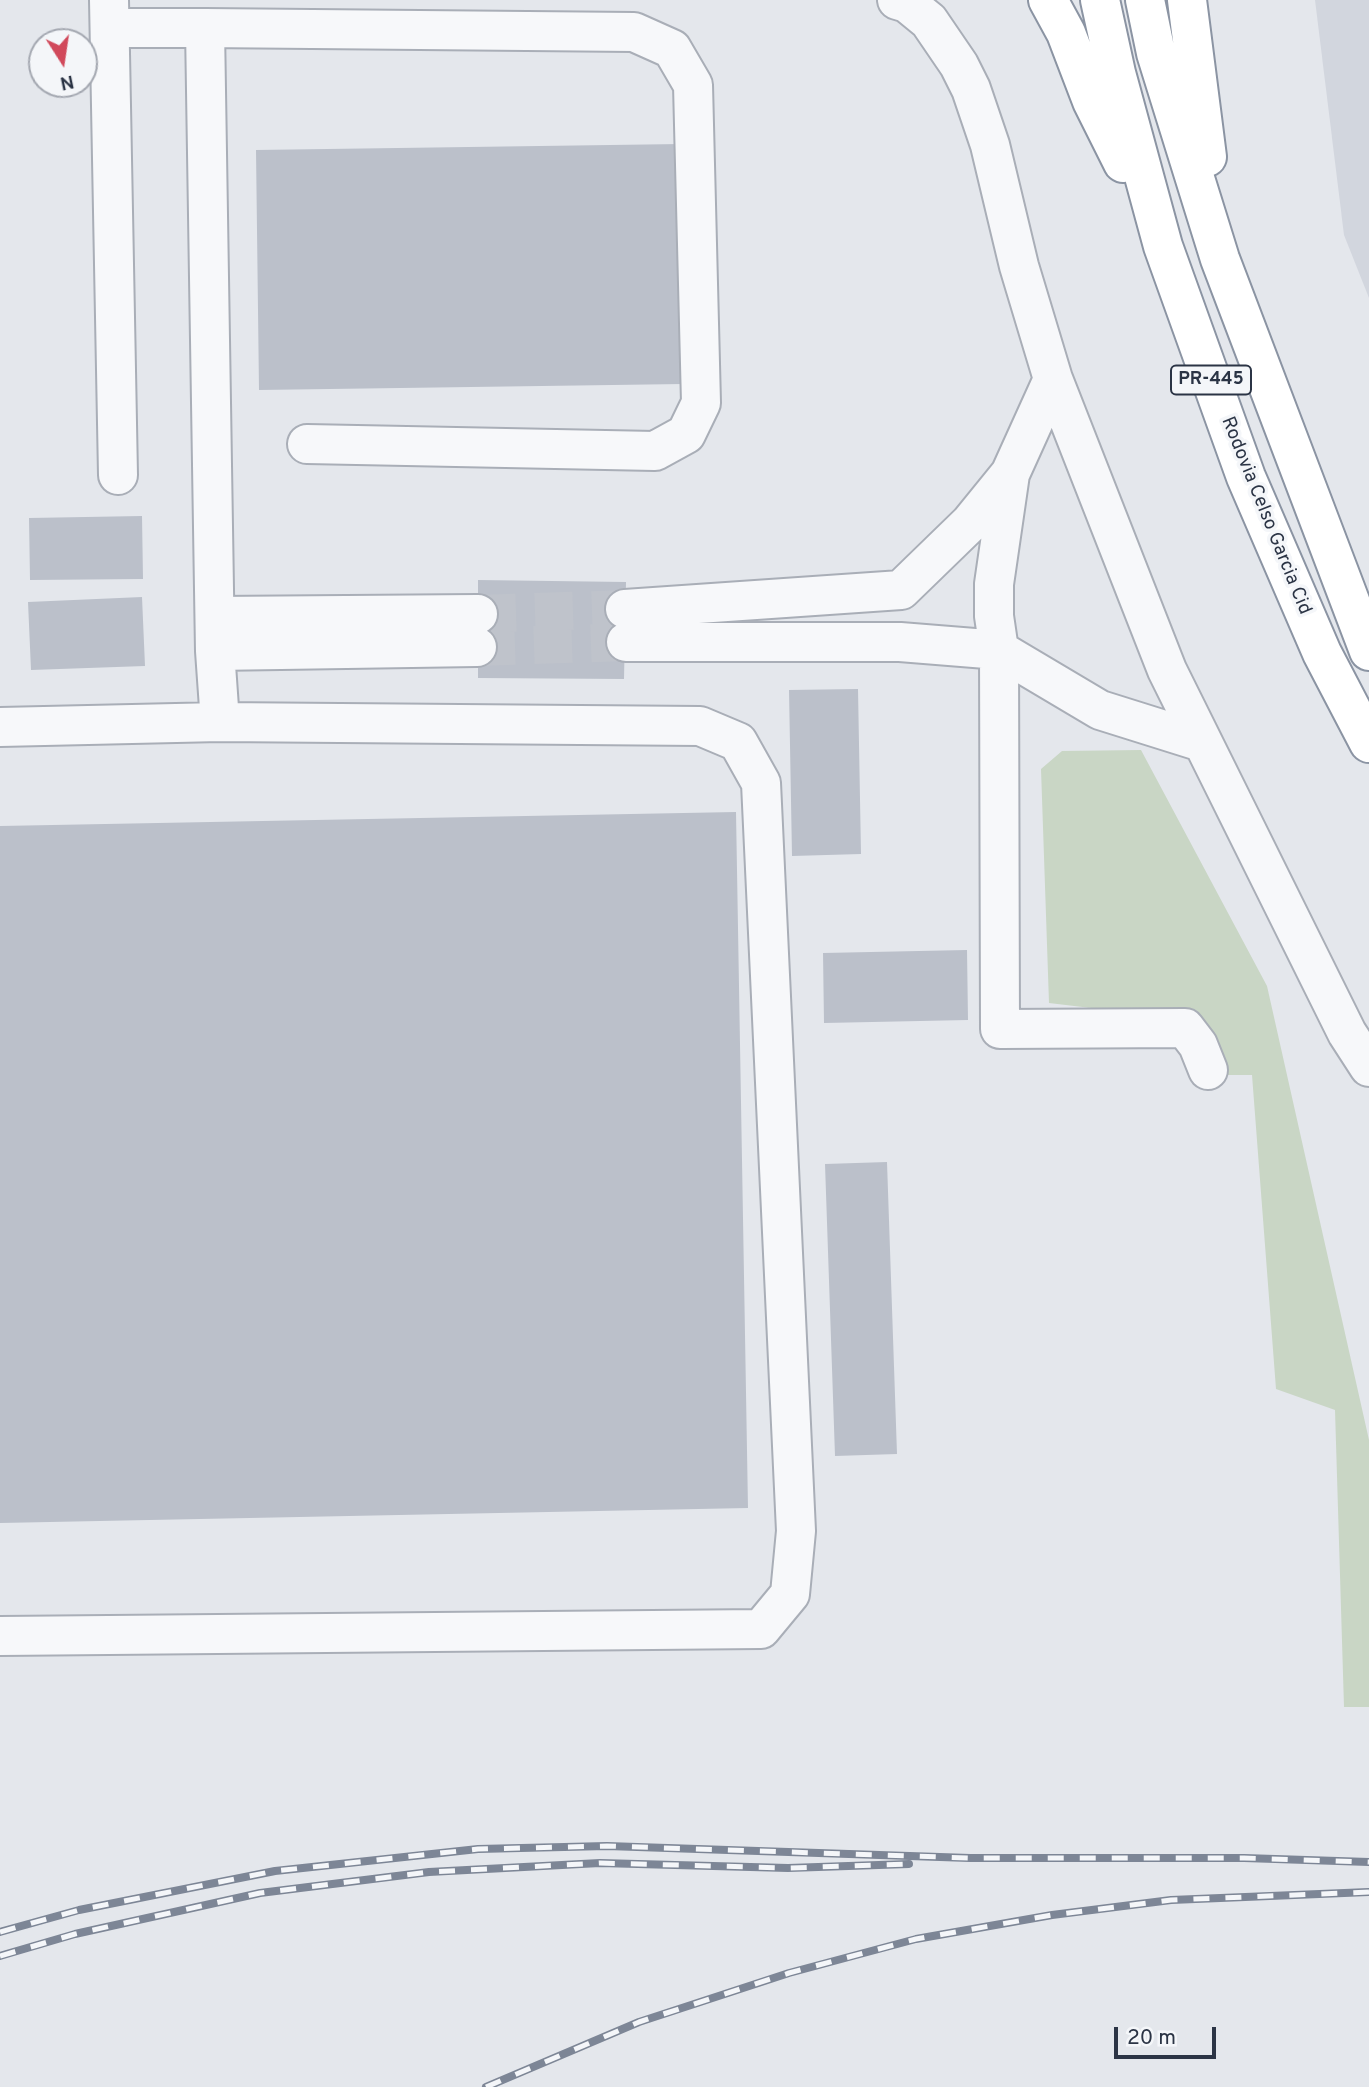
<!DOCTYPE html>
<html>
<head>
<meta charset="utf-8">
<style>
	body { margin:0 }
	#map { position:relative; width:1369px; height:2087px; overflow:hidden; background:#e4e7ec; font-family:Overpass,sans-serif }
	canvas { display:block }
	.north { position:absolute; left:28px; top:28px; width:70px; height:70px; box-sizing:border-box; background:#f4f6f9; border:2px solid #a4a8b1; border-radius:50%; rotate:168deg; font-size:19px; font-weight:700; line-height:28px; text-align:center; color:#2b3445 }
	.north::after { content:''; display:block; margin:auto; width:24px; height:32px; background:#d1495b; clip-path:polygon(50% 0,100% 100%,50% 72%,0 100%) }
	.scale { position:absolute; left:1114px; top:2027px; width:102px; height:32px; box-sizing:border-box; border:4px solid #2b3445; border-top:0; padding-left:9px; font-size:21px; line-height:24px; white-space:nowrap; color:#2b3445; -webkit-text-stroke:5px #f4f6f9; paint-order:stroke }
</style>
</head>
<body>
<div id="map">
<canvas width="1369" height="2087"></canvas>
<div class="north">N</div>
<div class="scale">20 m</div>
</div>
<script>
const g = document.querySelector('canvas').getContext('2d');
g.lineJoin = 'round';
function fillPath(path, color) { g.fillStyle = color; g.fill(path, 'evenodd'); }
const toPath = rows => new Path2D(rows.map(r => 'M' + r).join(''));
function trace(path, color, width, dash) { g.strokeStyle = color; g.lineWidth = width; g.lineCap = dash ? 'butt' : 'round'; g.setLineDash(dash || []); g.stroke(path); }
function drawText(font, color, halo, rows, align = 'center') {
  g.font = font + ' Overpass,sans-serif'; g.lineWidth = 7; g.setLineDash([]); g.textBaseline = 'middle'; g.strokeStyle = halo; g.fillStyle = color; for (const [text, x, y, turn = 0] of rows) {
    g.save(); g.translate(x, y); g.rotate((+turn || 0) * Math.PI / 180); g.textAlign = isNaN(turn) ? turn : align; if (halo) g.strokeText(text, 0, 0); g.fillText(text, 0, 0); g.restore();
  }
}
fillPath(toPath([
	[1315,0,1369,0,1369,298,1344,235]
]), '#d2d6de');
fillPath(toPath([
	[1141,750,1267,986,1369,1440,1369,1707,1344,1707,1335,1410,1276,1389,1252,1075,1228,1075,1218,1040,1210,1027,1200,1021,1049,1003,1041,769,1062,751]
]), '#c9d6c5');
fillPath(toPath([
	[681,144,683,384,259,390,256,150],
	[142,516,143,579,30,580,29,518],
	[478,580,626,582,624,679,478,678],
	[142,597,145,666,31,670,28,602],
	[858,689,861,854,792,856,789,690],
	[736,812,748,1508,0,1523,0,826],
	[967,950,968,1020,824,1023,823,953],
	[887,1162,897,1454,835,1456,825,1164]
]), '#bbc0ca');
trace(toPath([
	[478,614,625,609],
	[477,647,626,642]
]), '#bfc3cb', 38, [38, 19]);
const minor = toPath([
	[109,0,118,475],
	[897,0,907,3,929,21,959,65,971,89,990,145,1019,266,1053,379,1167,670,1347,1033,1369,1067],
	[205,28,634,32,672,49,693,85,701,403,686,434,655,451,307,444],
	[1053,379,1010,474,994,584,994,616,999,650,1100,710,1202,742],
	[625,609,901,590,970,523,1009,475],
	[215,616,478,614],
	[626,642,900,642,999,650,1000,1029,1185,1028,1198,1045,1208,1070],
	[215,651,477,647],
	[0,727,220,722],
	[0,1636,761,1629,790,1594,796,1531,761,783,738,742,700,726,220,722,215,651,205,28,110,28]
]);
const highway = toPath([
	[1048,0,1066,33,1092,101,1123,163],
	[1100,0,1116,73,1163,246,1246,477,1322,653,1369,743],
	[1145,0,1156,53,1220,259,1369,651],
	[1187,0,1207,157]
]);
trace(minor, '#a9aeb7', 42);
trace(highway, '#8b94a3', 42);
trace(minor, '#f7f8fa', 38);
trace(highway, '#fff', 38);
const rail = toPath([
	[0,1932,79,1910,275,1871,478,1849,607,1846,970,1858,1244,1858,1369,1862],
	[0,1956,75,1934,260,1893,429,1872,600,1863,788,1868,909,1864],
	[486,2087,639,2022,789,1973,916,1939,1052,1915,1171,1900,1369,1892]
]);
trace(rail, '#7d8696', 8);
trace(rail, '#f4f6f9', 5, [16]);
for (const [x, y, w] of [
	[1211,380,80]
]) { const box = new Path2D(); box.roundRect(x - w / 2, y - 14.5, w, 29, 5); g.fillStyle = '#f4f6f9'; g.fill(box); trace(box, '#2b3445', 2); }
drawText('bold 18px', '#2b3445', null, [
	["PR-445",1211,380]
]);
drawText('19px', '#2b3445', '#f4f6f9', [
	["Rodovia Celso Garcia Cid",1265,516,68]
]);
</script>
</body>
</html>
